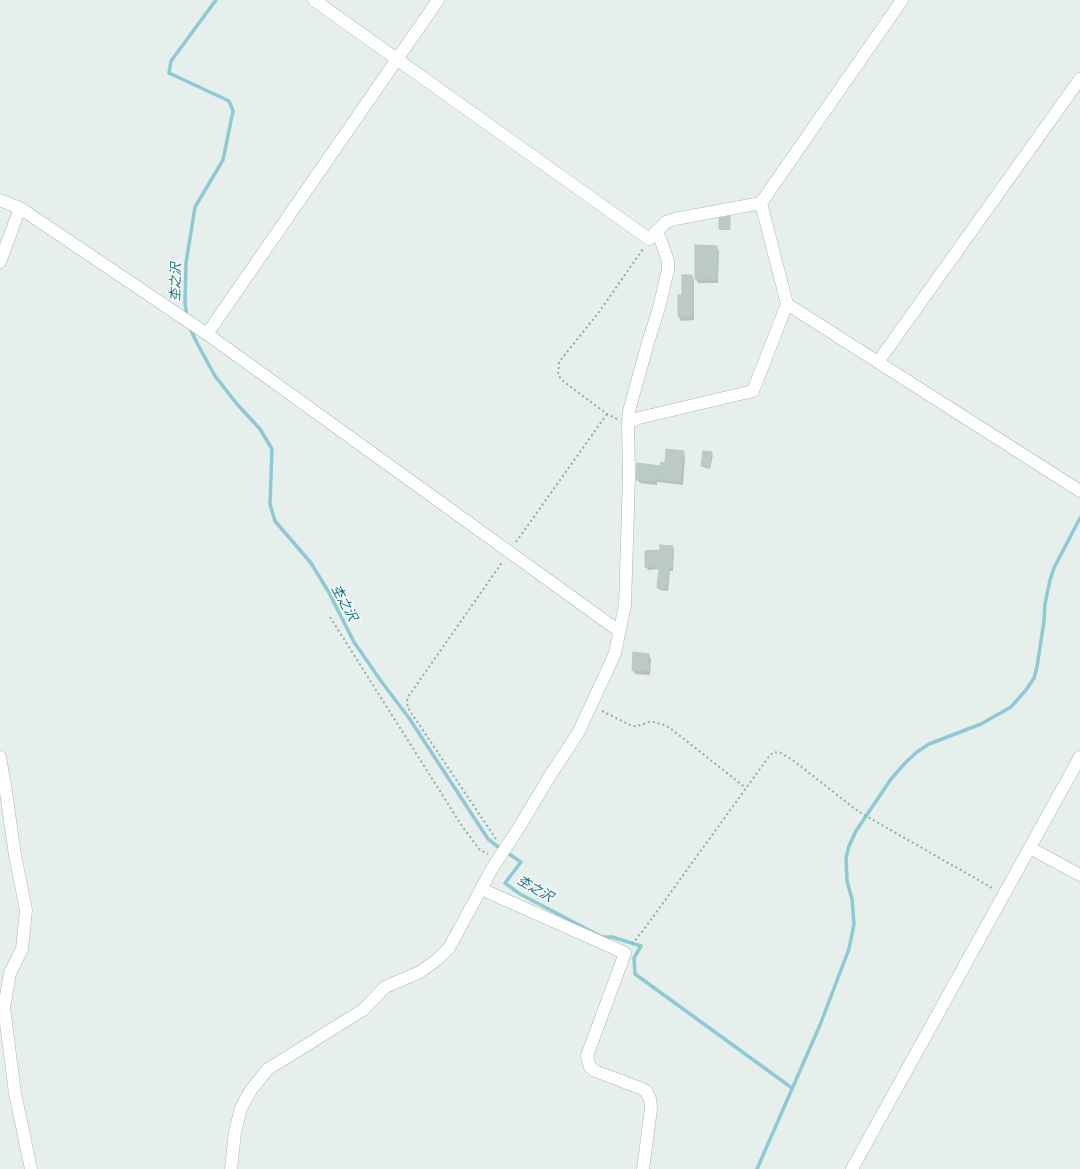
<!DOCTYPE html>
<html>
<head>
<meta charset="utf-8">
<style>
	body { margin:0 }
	canvas { display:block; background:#e6efeb }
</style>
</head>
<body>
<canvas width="1080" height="1169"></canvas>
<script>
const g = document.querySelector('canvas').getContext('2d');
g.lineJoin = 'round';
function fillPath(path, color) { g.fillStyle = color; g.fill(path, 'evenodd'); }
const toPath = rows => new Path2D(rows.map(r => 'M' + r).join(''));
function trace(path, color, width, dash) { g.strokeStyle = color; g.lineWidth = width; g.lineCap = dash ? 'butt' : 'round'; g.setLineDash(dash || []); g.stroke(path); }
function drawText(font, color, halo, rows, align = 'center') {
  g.font = font + ' "Work Sans","Noto Sans JP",sans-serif'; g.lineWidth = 3; g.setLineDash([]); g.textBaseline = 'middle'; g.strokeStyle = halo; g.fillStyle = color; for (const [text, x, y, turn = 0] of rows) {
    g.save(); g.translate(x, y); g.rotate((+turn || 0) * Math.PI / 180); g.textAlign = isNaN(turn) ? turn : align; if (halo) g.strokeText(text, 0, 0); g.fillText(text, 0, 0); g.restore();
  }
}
fillPath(toPath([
	[729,218,730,230,721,230,720,229],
	[716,247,719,251,718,283,698,283,696,279],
	[692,276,694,280,694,320,681,321,679,317,682,296],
	[683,452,685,456,683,485,657,482,657,485,640,483,637,479,662,467],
	[704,452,712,453,713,455,710,469,703,467,702,466],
	[672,547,674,550,673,571,670,571,668,591,660,590,658,588,660,569,648,570,646,567,661,551],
	[649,655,651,659,650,675,635,674,633,670]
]), '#0003');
trace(toPath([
	[187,316,185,303,186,263,195,207,223,160,233,111,229,101,169,73,171,61,216,0],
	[190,328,197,343,215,376,237,404,260,429,272,449,270,504,275,521,311,563,328,591,354,642,381,681,409,718,488,839,497,846,521,862,505,883,520,894,602,937,612,937,641,946,634,958,635,974,792,1088],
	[757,1169,820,1025,849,949,854,924,852,899,847,881,846,858,849,846,856,831,891,779,906,762,917,752,929,744,981,724,995,716,1011,707,1026,690,1034,678,1037,667,1044,621,1045,604,1050,580,1054,568,1080,518]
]), '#8ec9d4', 3.5);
const building = toPath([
	[730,216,730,229,719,229,719,218,730,216],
	[695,245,717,246,717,279,695,279,695,245],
	[682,275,692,275,692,317,678,317,678,295,682,295,682,275],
	[666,449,684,451,681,481,656,479,655,481,636,480,637,463,661,466,661,462,665,463,666,449],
	[703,451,712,452,710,467,701,466,703,451],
	[660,545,673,546,672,568,669,568,667,589,657,588,659,567,645,567,645,551,660,550,660,545],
	[633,652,649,654,648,671,632,670,633,652]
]);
fillPath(building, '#bbcac4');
trace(building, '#b8c9c2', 1);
const minor = toPath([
	[314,0,649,239,666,222,675,219,761,203,902,0],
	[0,200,20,208,207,334,619,631],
	[0,262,20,208],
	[787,304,1080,491],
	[207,334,438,0],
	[878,362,1080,79],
	[628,422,639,418,753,391,787,304,761,203],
	[0,757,5,785,15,855,26,910,22,949,10,973,4,1008,15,1093,31,1169],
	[1030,848,1080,875],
	[481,889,625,953,587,1056,590,1067,595,1071,640,1088,646,1091,650,1099,651,1109,643,1169],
	[231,1169,235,1132,241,1108,251,1090,268,1069,363,1010,385,987,420,972,438,959,449,948,493,867,520,826,551,774,578,733,607,671,615,653,625,605,629,476,628,422,629,411,649,339,659,308,668,270,668,261,661,241,656,232],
	[852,1169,1080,757]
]);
trace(minor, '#a8b8b2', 13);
trace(toPath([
	[617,419,607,414,563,381,558,375,559,362,599,312,643,249],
	[516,542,607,414],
	[330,617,462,826,479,849,488,854],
	[602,711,632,726,637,726,649,722,654,722,662,724,670,728,746,788],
	[496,839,408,708,407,701,408,697,503,561],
	[632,944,645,928,770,755,774,752,781,753,794,761,859,812,994,889]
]), '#86b3a5', 2, [2, 3]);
trace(minor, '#fff', 12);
drawText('italic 13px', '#1c6f80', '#f7fbf9', [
	["杢之沢",176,282,-88],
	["杢之沢",344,603,61],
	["杢之沢",535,889,30]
]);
</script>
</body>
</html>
